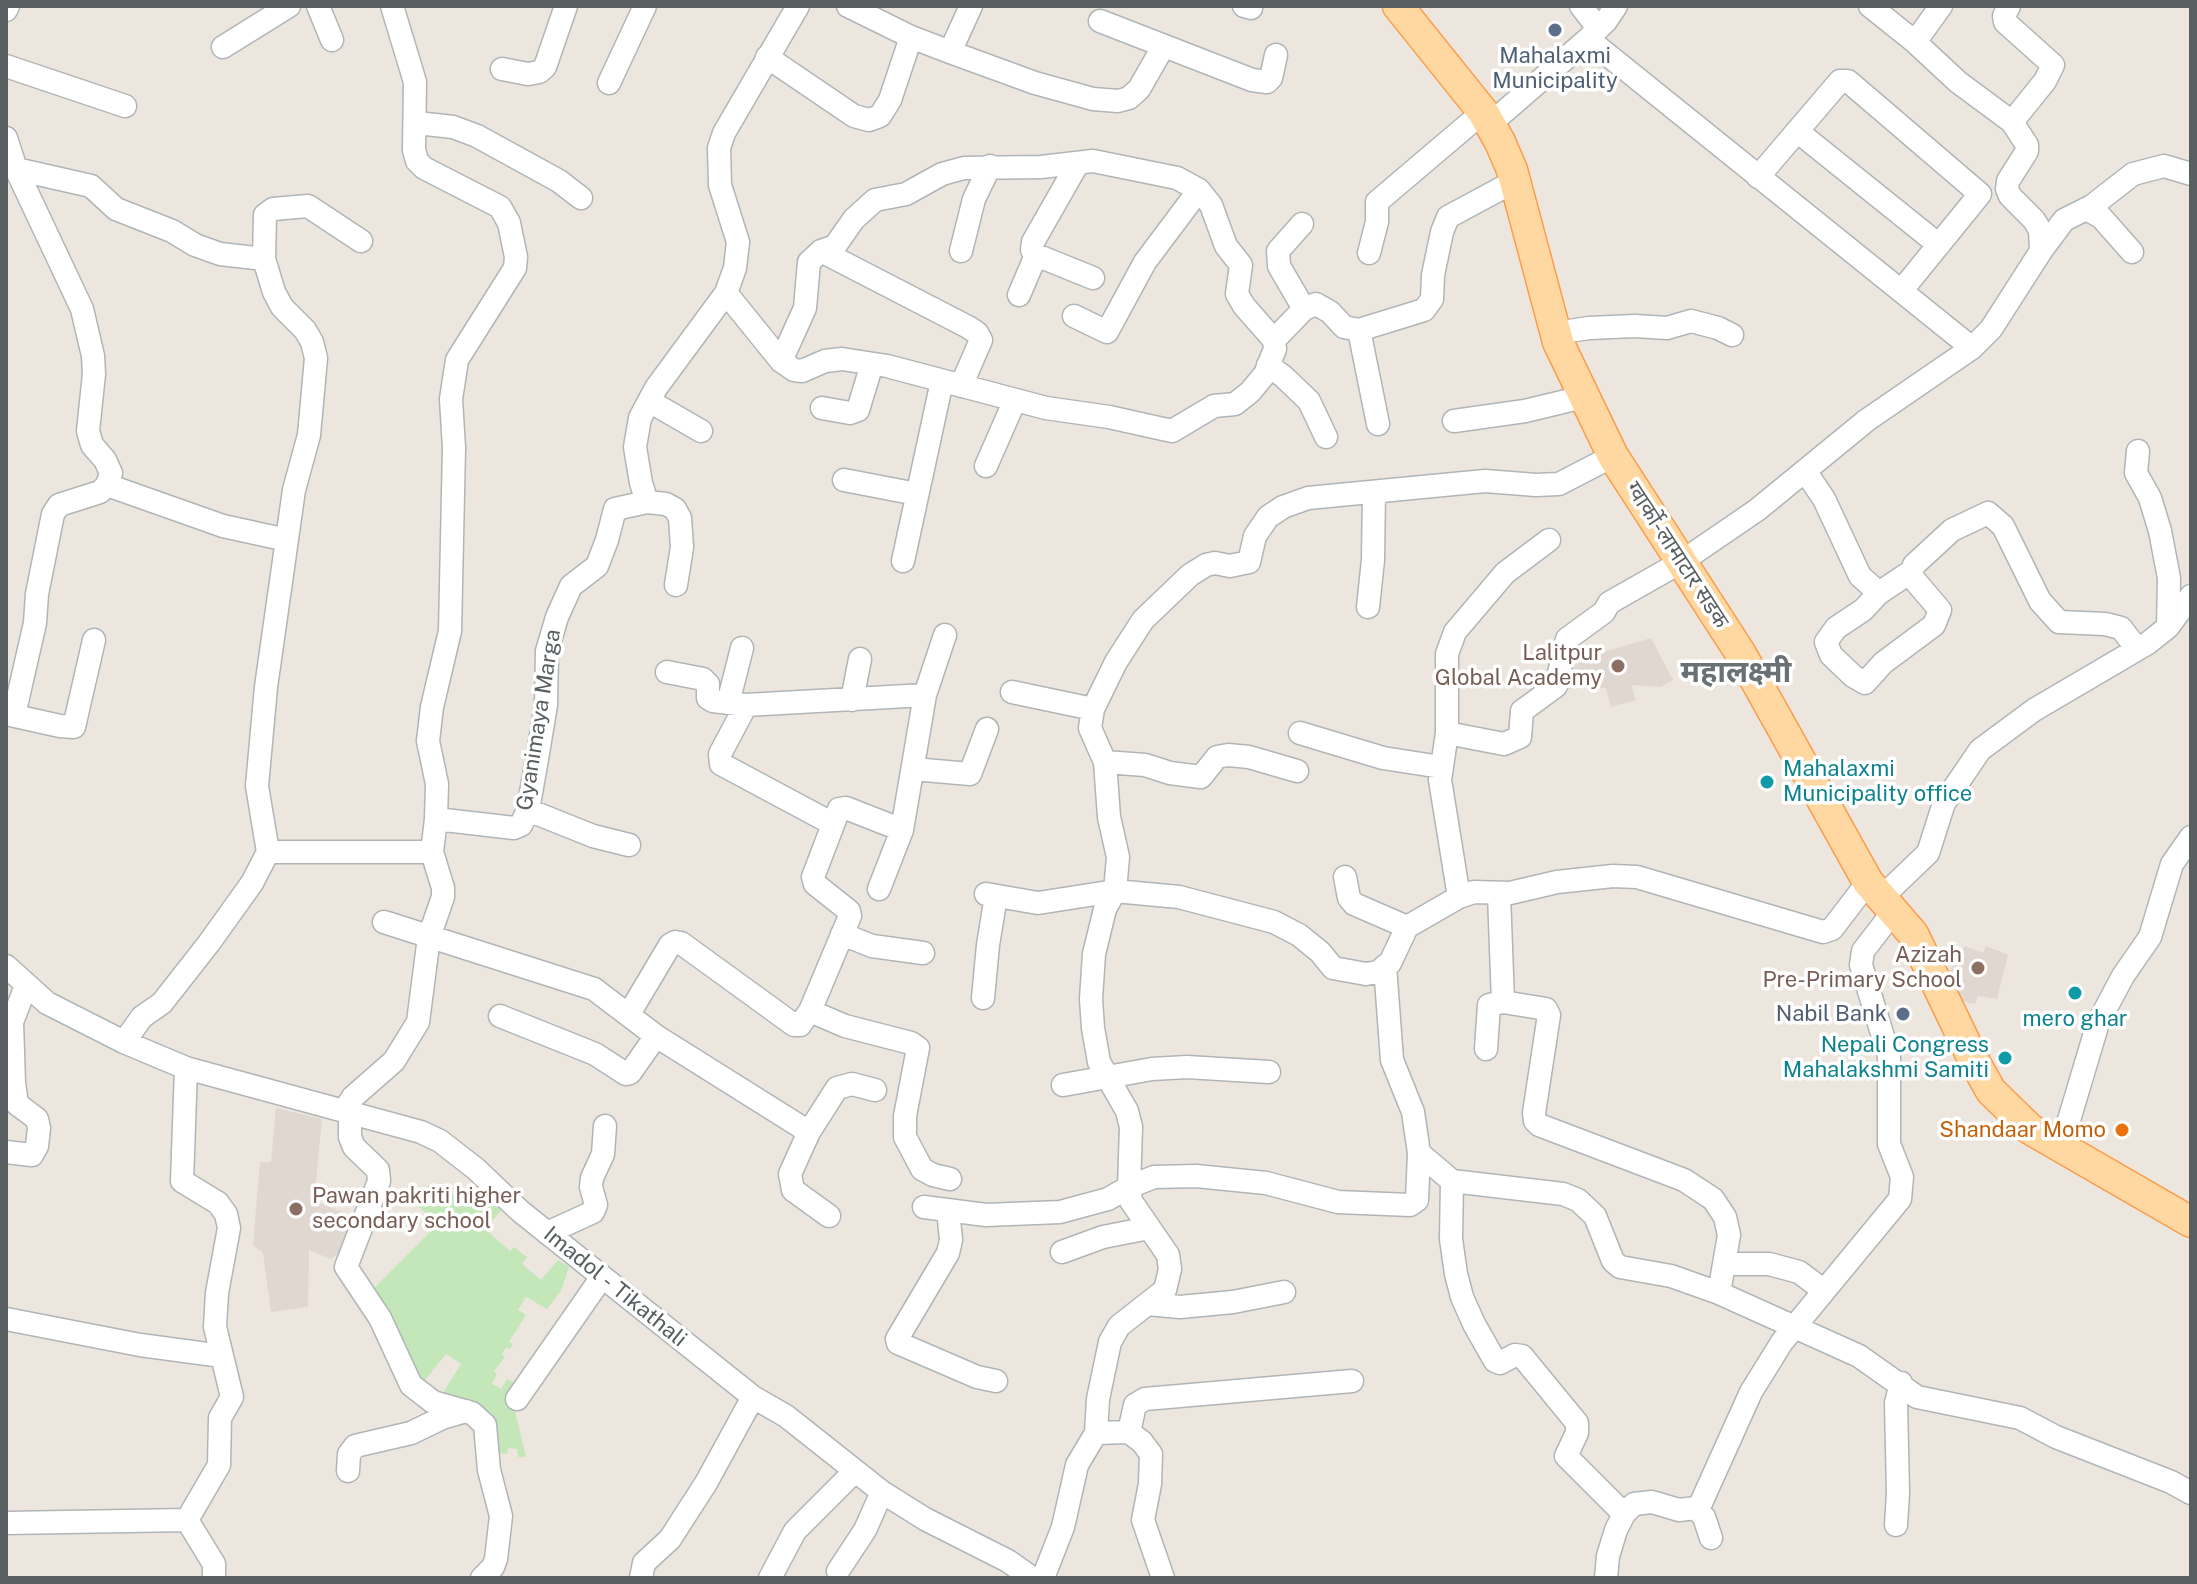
<!DOCTYPE html>
<html>
<head>
<meta charset="utf-8">
<style>
	body { margin:0 }
	#map { position:relative; width:2197px; height:1584px; overflow:hidden; background:#ede6df; font-family:"Public Sans",sans-serif }
	canvas { display:block }
	.frame { position:absolute; inset:0; border:8px solid #585f61; pointer-events:none }
</style>
</head>
<body>
<div id="map">
<canvas width="2197" height="1584"></canvas>
<div class="frame"></div>
</div>
<script>
const g = document.querySelector('canvas').getContext('2d');
g.lineJoin = 'round';
function fillPath(path, color) { g.fillStyle = color; g.fill(path, 'evenodd'); }
const toPath = rows => new Path2D(rows.map(r => 'M' + r).join(''));
function trace(path, color, width, dash) { g.strokeStyle = color; g.lineWidth = width; g.lineCap = dash ? 'butt' : 'round'; g.setLineDash(dash || []); g.stroke(path); }
function drawText(font, color, halo, rows, align = 'center') {
  g.font = font + ' "Public Sans","Noto Sans Devanagari",sans-serif'; g.lineWidth = 7; g.setLineDash([]); g.textBaseline = 'middle'; g.strokeStyle = halo; g.fillStyle = color; for (const [text, x, y, turn = 0] of rows) {
    g.save(); g.translate(x, y); g.rotate((+turn || 0) * Math.PI / 180); g.textAlign = isNaN(turn) ? turn : align; if (halo) g.strokeText(text, 0, 0); g.fillText(text, 0, 0); g.restore();
  }
}
fillPath(toPath([
	[1651,638,1673,680,1661,687,1631,685,1636,700,1611,707,1606,688,1566,689,1572,651,1601,653],
	[1965,946,1983,953,1986,946,2008,955,1997,999,1978,996,1975,1004,1962,1001,1960,1006,1943,981],
	[276,1108,322,1119,314,1201,358,1218,348,1248,330,1259,309,1250,308,1307,271,1312,263,1253,253,1245,260,1162,271,1162]
]), '#dfd7d0');
fillPath(toPath([
	[430,1183,461,1198,469,1199,480,1190,503,1208,485,1229,510,1251,514,1247,527,1257,522,1264,541,1280,558,1260,569,1267,561,1291,547,1309,526,1297,518,1310,526,1315,509,1342,513,1344,510,1349,506,1348,502,1354,505,1357,494,1371,497,1374,492,1384,496,1386,501,1389,507,1379,515,1383,514,1407,526,1457,518,1457,517,1449,508,1448,507,1454,498,1453,488,1429,441,1396,461,1364,446,1354,420,1386,372,1290,439,1223,416,1205]
]), '#c4e7b9');
const minor = toPath([
	[318,6,332,40],
	[848,6,911,37,950,52,1035,83,1093,99,1118,101,1129,98,1139,89,1163,47],
	[1244,6,1251,8],
	[1581,6,1598,28],
	[1870,6,1915,42,1958,82,2012,122,2027,145,2027,151,2008,181,2007,189,2010,196,2034,220,2040,230,2041,251],
	[2009,6,2004,16,2005,22,2053,65,2045,81,2012,122],
	[6,10,8,6],
	[1100,21,1252,80,1267,82,1271,78,1276,55],
	[1588,39,1972,348],
	[1915,42,1941,6],
	[223,47,289,6],
	[950,52,971,6],
	[767,57,854,116,869,120,880,116,890,100,911,37],
	[6,66,125,106],
	[502,69,528,74,539,72,545,67,566,6],
	[609,83,645,6],
	[1490,124,1588,39,1606,21,1616,6],
	[415,126,426,124,453,127,477,136,559,181,581,198],
	[1797,131,1939,245],
	[6,138,16,169,91,186,116,209,172,231,195,245,220,254,264,259,274,292,282,307,305,330,312,342,316,358,309,435,294,490,266,687,257,786,268,852,252,883,209,943,162,1003,142,1017,124,1042],
	[1758,177,1840,81,1848,81,1980,194,1902,290],
	[2086,209,2101,217,2132,252],
	[1302,224,1278,251,1279,266,1304,309],
	[821,251,968,327,977,333,981,340,961,386],
	[961,251,974,199,990,166],
	[1369,253,1377,222,1377,202,1483,112],
	[1036,255,1093,278],
	[264,259,265,215,273,209,308,206,361,241],
	[726,293,781,361,794,370,802,371,825,361,842,359,887,366,1046,408,1109,417,1172,431,1214,406,1235,404,1250,392,1265,374,1275,349,1274,340,1244,306,1237,294,1241,265,1226,246,1211,205,1199,190,1177,178,1093,161,1041,167,964,168,942,174,906,194,875,200,854,219,835,246,821,251,809,262,805,308,781,361],
	[1019,295,1036,255,1032,250,1033,242,1078,163],
	[1074,316,1107,332,1145,262,1199,190],
	[1359,330,1378,424],
	[1556,333,1589,328,1635,326,1667,328,1691,321,1718,328,1732,335],
	[1274,340,1304,309,1316,304,1330,312,1344,327,1359,330,1424,310,1432,299,1433,275,1442,232,1448,217,1515,181],
	[1268,365,1284,377,1309,401,1326,437],
	[649,401,701,431],
	[822,408,850,413,858,410,872,364],
	[1454,421,1525,411,1583,397],
	[2138,451,2136,473,2150,498,2160,531,2169,578,2168,626],
	[986,466,1015,400],
	[1805,471,1824,499,1860,576,1879,593],
	[844,480,917,494],
	[107,485,223,526,287,540],
	[647,502,666,504,675,509,680,518,682,547,676,585],
	[903,561,942,381],
	[1912,571,1911,576,1940,610,1934,625,1883,663,1865,683,1853,676,1831,655,1826,642,1836,628,1863,610,1879,593,1912,571,1914,565,1952,530,1988,513,2003,526,2040,601,2059,622,2105,624,2121,628,2137,649],
	[1368,607,1373,560,1374,492],
	[667,672,703,679,708,684,708,698,713,701,746,705,925,695],
	[1012,692,1093,709],
	[852,700,860,659],
	[728,703,742,648],
	[746,705,720,754,721,764,833,824],
	[6,714,60,726,74,727,94,640],
	[14,715,35,623,37,594,53,514,59,505,100,492,107,485,111,473,105,460,92,445,88,431,94,374,93,356,82,309,16,169],
	[1300,733,1383,758,1441,767],
	[1447,733,1504,744,1520,737,1522,711,1556,686,1567,639,1604,612,1609,603,1681,562,1757,510,1867,420,1972,348,1991,329,2041,251,2064,220,2092,206,2133,174,2164,166,2191,174],
	[1105,762,1145,765,1170,773,1201,777,1217,757,1228,755,1249,757,1297,771],
	[913,769,970,774,987,729],
	[528,810,593,836,629,845],
	[436,819,514,828,521,825,528,810,537,759,546,705,547,651,557,617,571,586,597,566,607,540,615,509,647,502,641,483,635,447,640,418,656,388,726,293,735,268,738,242,720,185,719,148,724,133,798,6],
	[268,852,432,852],
	[1345,877,1349,898,1354,904,1407,927],
	[879,889,902,830],
	[986,894,1038,903,1115,891,1179,897,1274,922,1299,935,1320,952,1333,968,1366,974,1378,972,1390,963,1407,927,1459,897,1474,892,1510,893,1557,882,1613,876,1637,877,1823,932,1832,929,1868,882],
	[1499,894,1503,1002,1546,1009,1549,1015,1534,1113,1535,1121,1539,1125,1684,1180,1713,1199,1725,1217,1729,1235,1719,1293],
	[1459,897,1440,780,1447,733,1447,654,1455,632,1505,573,1549,540],
	[1881,898,1928,853,1944,803,1980,750,2034,710,2148,643,2168,627,2191,596],
	[384,922,594,989,656,1036,809,1132],
	[842,934,872,946,923,953],
	[6,966,47,1003,124,1042,186,1068,421,1132,440,1141,476,1169,520,1211,753,1397,786,1416,882,1492,925,1519,1008,1561,1032,1578],
	[1385,966,1392,1060,1413,1112,1419,1153,1452,1181,1563,1194,1578,1200,1595,1216,1613,1261,1620,1267,1671,1276,1719,1293,1859,1356,1917,1397,2020,1418,2056,1437,2171,1482,2191,1493],
	[983,998,988,945,996,896],
	[810,1011,845,1026,911,1043,918,1048,905,1116,905,1137,922,1169,933,1175,950,1179],
	[629,1014,670,945,675,942,681,943,794,1025,800,1025,810,1011,850,916,849,911,815,884,813,877,839,809,846,808,902,830,925,695,945,635],
	[500,1016,595,1054,626,1074,630,1073,656,1036],
	[1486,1049,1489,1005,1503,1002],
	[186,1068,182,1181,218,1203,226,1214,229,1228,217,1293,215,1327,232,1397,220,1418,219,1465,187,1520,214,1564,214,1578],
	[1063,1085,1152,1069,1187,1067,1269,1072],
	[344,1111,353,1097,394,1061,418,1022,429,937,443,897,443,888,432,852,436,819,437,784,428,741,432,707,450,631,454,448,451,399,457,360,515,268,516,257,509,223,500,207,424,168,417,161,414,150,415,82,392,6],
	[354,1113,350,1121,350,1137,354,1147,378,1170,379,1181,346,1267,380,1318,411,1385,433,1402,472,1413,485,1425,489,1470,501,1516,496,1559,493,1567,482,1578],
	[2057,1146,2069,1120,2098,1023,2123,976,2150,937,2172,864,2191,837],
	[6,1152,32,1155,37,1146,39,1128,37,1119,17,1104,14,1083,12,1022,26,986],
	[1452,1181,1451,1239,1456,1274,1462,1297,1474,1324,1495,1361,1500,1363,1515,1355,1522,1356,1577,1423,1577,1433,1566,1456,1624,1514],
	[924,1207,986,1215,1060,1212,1108,1199,1129,1187,1154,1177,1196,1176,1266,1183,1338,1202,1410,1205,1417,1200,1419,1153],
	[948,1210,951,1240,948,1253,897,1339,898,1343,977,1377,996,1381],
	[829,1216,793,1190,790,1174,809,1132,837,1088,852,1084,875,1090],
	[547,1233,593,1212,596,1205,591,1187,592,1178,603,1154,605,1126],
	[1062,1252,1103,1237,1149,1228],
	[1724,1264,1769,1264,1799,1272,1823,1290],
	[1147,1304,1180,1307,1233,1302,1284,1292],
	[6,1319,140,1345,222,1356],
	[517,1399,602,1277],
	[1129,1432,1142,1442,1151,1454,1150,1484,1143,1520,1163,1578],
	[1096,1433,1129,1432,1135,1405,1145,1399,1352,1381],
	[348,1471,349,1454,355,1446,411,1433,442,1418,466,1411],
	[1696,1508,1704,1517,1711,1538],
	[6,1523,187,1520],
	[1896,1525,1898,1493,1896,1403,1901,1383],
	[838,1571,865,1530,882,1492],
	[641,1578,644,1563,670,1539,706,1483,753,1397],
	[770,1578,795,1531,855,1471],
	[1043,1578,1063,1527,1077,1465,1096,1433,1098,1399,1110,1342,1119,1326,1165,1290,1170,1269,1168,1255,1131,1201,1129,1187,1131,1127,1127,1111,1099,1062,1093,1028,1091,999,1094,954,1105,909,1115,891,1118,857,1109,817,1105,762,1090,728,1093,709,1116,662,1143,620,1190,575,1206,565,1215,563,1230,566,1249,562,1255,536,1268,517,1283,507,1308,498,1485,481,1536,485,1559,484,1613,456],
	[1606,1578,1608,1556,1616,1530,1624,1514,1634,1504,1652,1502,1679,1510,1696,1508,1701,1503,1751,1392,1782,1342,1900,1199,1902,1177,1889,1144,1889,1056,1861,965,1863,951,1893,912]
]);
const major = toPath([
	[1398,6,1483,112,1500,142,1512,170,1558,342,1613,456,1741,654,1868,882,1913,934,1973,1059,1991,1091,2030,1129,2191,1222]
]);
trace(minor, '#b0b5b8', 25);
trace(major, '#fb9c49', 33);
trace(minor, '#fff', 22);
trace(major, '#ffd8a1', 30);
for (const [x, y, r, color] of [
	[1555,30,8,"#5c6f8a"],
	[1618,666,8,"#8d6e63"],
	[1767,782,8,"#0f9aa8"],
	[1978,968,8,"#8d6e63"],
	[2075,993,8,"#0f9aa8"],
	[1903,1014,8,"#5c6f8a"],
	[2005,1058,8,"#0f9aa8"],
	[2122,1130,8,"#e8710a"],
	[296,1209,8,"#8d6e63"]
]) { const dot = new Path2D(); dot.arc(x, y, r, 0, 2 * Math.PI); g.fillStyle = color; g.fill(dot); trace(dot, '#fff', 3); }
drawText('22px', '#4e5e75', '#fff', [
	["Mahalaxmi",1555,56],
	["Municipality",1555,81],
	["Nabil Bank",1887,1014,"right"]
]);
drawText('22px', '#585f61', '#fff', [
	["ग्वार्को-लामाटार सडक",1677,555,57],
	["Gyanimaya Marga",539,720,-81],
	["Imadol - Tikathali",615,1287,39]
]);
drawText('22px', '#785e54', '#fff', [
	["Lalitpur",1602,653],
	["Global Academy",1602,678],
	["Azizah",1962,955],
	["Pre-Primary School",1962,980],
	["Pawan pakriti higher",312,1196,"left"],
	["secondary school",312,1221,"left"]
], 'right');
drawText('22px', '#0d838f', '#fff', [
	["Mahalaxmi",1783,769],
	["Municipality office",1783,794],
	["mero ghar",2075,1019,"center"],
	["Nepali Congress",1989,1045,"right"],
	["Mahalakshmi Samiti",1989,1070,"right"]
], 'left');
drawText('22px', '#c56008', '#fff', [
	["Shandaar Momo",2106,1130]
], 'right');
drawText('bold 30px', '#697174', '#fff', [
	["महालक्ष्मी",1736,673]
]);
</script>
</body>
</html>
